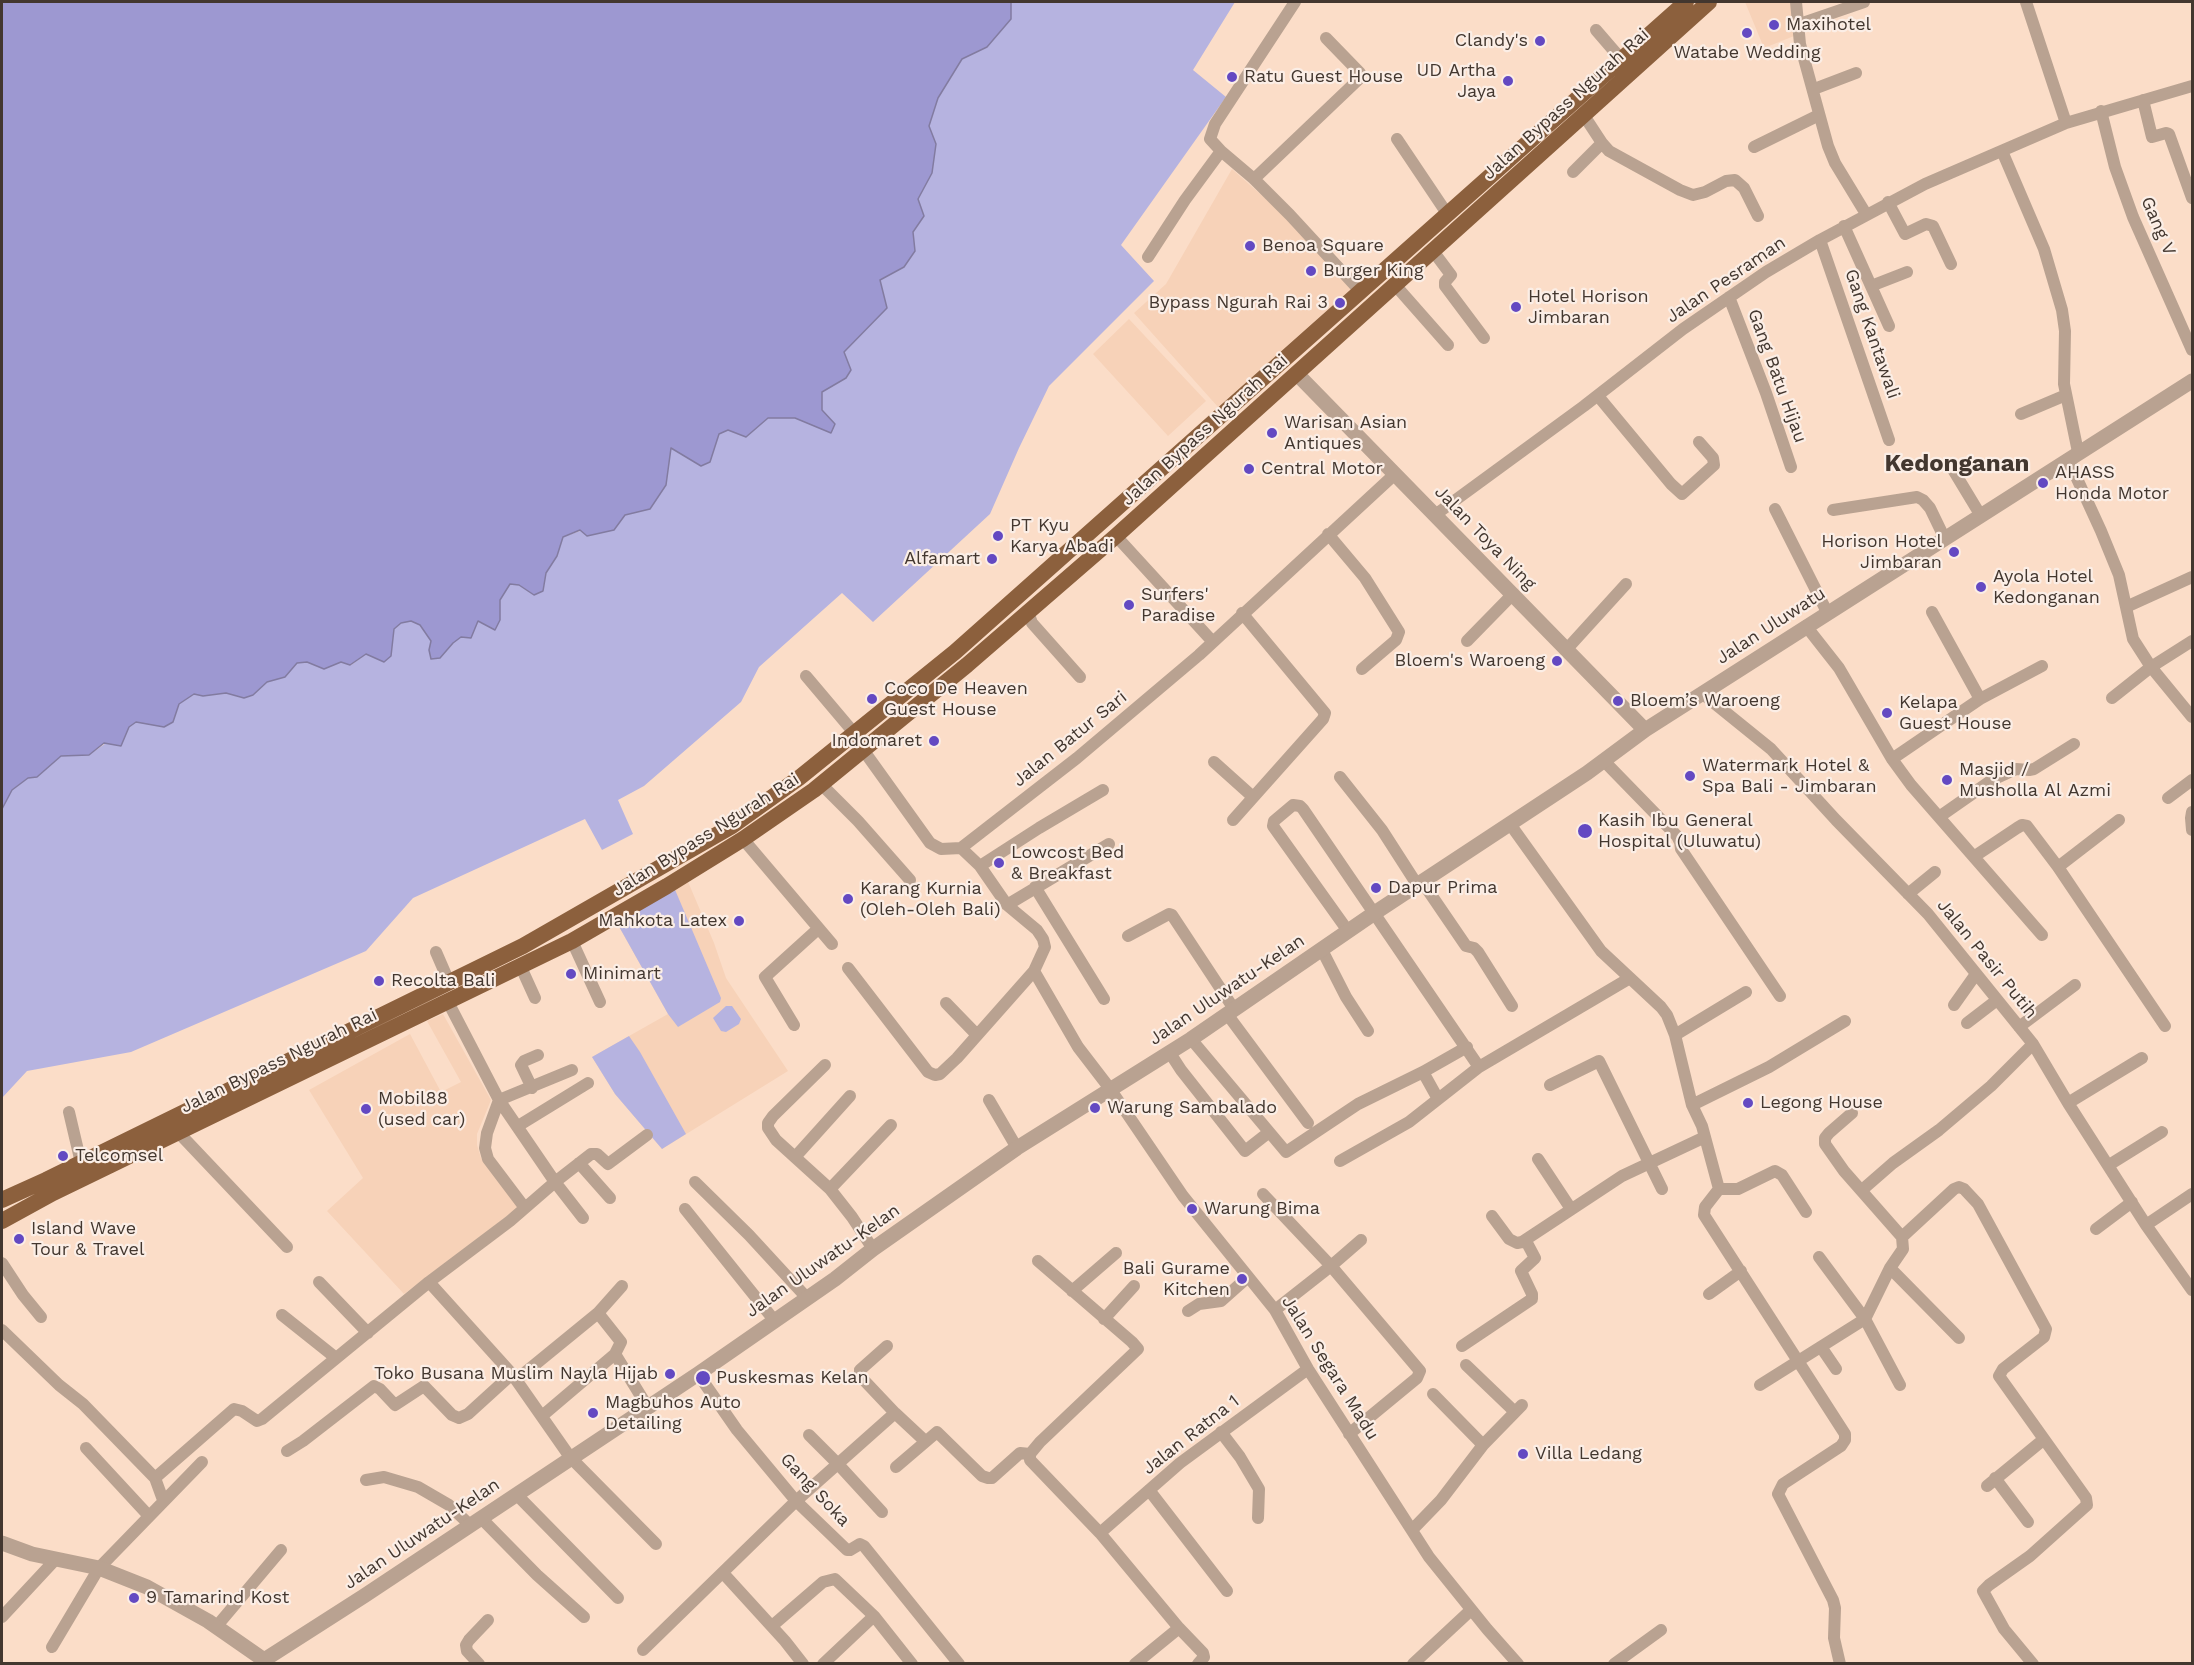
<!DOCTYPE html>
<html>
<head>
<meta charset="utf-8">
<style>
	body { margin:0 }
	#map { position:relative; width:2194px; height:1665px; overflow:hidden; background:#fbddc8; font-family:"Work Sans",sans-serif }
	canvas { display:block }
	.frame { position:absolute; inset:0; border:3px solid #43372f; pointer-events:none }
</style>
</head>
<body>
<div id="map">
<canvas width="2194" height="1665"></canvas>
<div class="frame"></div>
</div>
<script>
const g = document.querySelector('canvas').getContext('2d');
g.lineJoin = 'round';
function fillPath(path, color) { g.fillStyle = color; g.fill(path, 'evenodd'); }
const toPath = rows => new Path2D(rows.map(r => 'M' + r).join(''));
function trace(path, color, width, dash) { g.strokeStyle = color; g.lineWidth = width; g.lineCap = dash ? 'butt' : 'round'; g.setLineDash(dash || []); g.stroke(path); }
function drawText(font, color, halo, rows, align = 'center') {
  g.font = font + ' "Work Sans",sans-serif'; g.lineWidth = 4.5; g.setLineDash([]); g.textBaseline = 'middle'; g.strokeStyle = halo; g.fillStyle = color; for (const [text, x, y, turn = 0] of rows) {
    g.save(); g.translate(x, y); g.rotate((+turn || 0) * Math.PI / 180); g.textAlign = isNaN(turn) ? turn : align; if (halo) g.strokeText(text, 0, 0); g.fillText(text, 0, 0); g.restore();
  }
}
fillPath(toPath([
	[1745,2,1791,2,1794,36,1764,48],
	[1232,169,1267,200,1270,198,1351,289,1218,407,1134,313,1166,284],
	[1129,319,1206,401,1168,436,1093,354],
	[686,877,714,943,726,978,788,1071,662,1149,615,1094,592,1057,668,1014,617,923],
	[443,1014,491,1100,477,1134,477,1145,481,1158,519,1207,404,1294,327,1211,363,1178,309,1090,410,1034,441,1092,461,1082,427,1021]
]), '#f7d2b8');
fillPath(toPath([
	[1011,2,1235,2,1193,70,1226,97,1121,245,1154,281,1049,386,1019,448,990,514,873,622,842,593,759,667,741,702,644,786,618,800,633,834,602,850,585,819,413,898,366,951,131,1052,27,1071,2,1098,2,809,12,790,28,778,37,777,61,756,89,755,136,722,164,727,173,722,179,704,194,694,203,696,226,693,244,698,253,695,267,682,285,677,297,663,307,662,324,669,341,662,351,665,366,654,391,656,394,629,401,623,411,621,420,625,431,641,429,650,440,658,453,643,478,621,500,620,500,600,510,584,519,585,534,595,543,591,546,573,557,556,563,537,625,515,650,509,666,485,670,448,710,462,719,434,728,430,746,437,768,418,795,418,831,432,821,410,822,391,846,378,851,370,844,352,887,308,880,280,904,267,915,251,913,232,924,216,918,199,932,173,936,144,929,126,938,98,962,59,987,47,1011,19],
	[673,885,721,998,720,1002,678,1027,668,1014,617,923],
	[726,1006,732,1006,741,1019,739,1024,726,1032,721,1031,713,1018],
	[629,1036,640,1052,686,1134,662,1149,615,1094,592,1057]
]), '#b6b3e0');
const water = toPath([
	[2,2,1011,2,1011,19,987,47,962,59,938,98,929,126,936,144,932,173,918,199,924,216,913,232,915,251,904,267,880,280,887,308,844,352,851,370,846,378,822,392,822,410,835,424,831,433,795,418,768,418,746,437,728,430,719,434,710,462,701,466,671,448,666,485,650,509,625,515,614,530,587,536,580,530,563,537,557,556,546,573,543,591,534,595,519,585,510,584,500,600,500,620,495,630,478,621,471,638,461,637,453,643,440,658,431,659,429,650,431,641,420,625,411,621,401,623,394,629,391,656,384,662,366,654,350,665,341,662,324,669,307,662,297,663,285,677,267,682,253,695,244,698,226,693,203,696,194,694,179,704,173,722,164,727,136,722,129,727,121,746,104,743,89,755,61,756,37,777,28,778,12,790,2,809,2,2]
]);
fillPath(water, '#9d98d1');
trace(water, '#827ba0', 1.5);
trace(toPath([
	[1295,2,1215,124,1210,139,1221,151,1254,179,1290,215,1361,292],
	[1796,2,1800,44,1828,146,1835,163,1866,214],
	[2026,2,2066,123],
	[1797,25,1864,2],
	[1596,30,1621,59],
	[1814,89,1856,73],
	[2143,100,2152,137,2166,133,2169,134,2192,198],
	[2101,111,2115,167,2133,217,2192,350],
	[1397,139,1448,215],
	[1602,143,1609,151,1680,190,1693,195,1705,192,1726,181,1735,180,1744,188,1758,216],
	[1754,147,1819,115],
	[2002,151,2044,249,2062,310,2065,331,2064,384,2078,452],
	[1573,172,1602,143,1583,114],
	[1254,179,1360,78,1360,73,1326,38],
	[1888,202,1905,234,1926,224,1933,226,1951,264],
	[1844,226,1889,326],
	[1820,240,1889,440],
	[1433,251,1451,275,1445,282,1445,286,1484,338],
	[1148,257,1185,200,1221,151],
	[1396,286,1448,345],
	[1871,286,1907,272],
	[1729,297,1766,393,1791,467],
	[1598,396,1671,484,1682,494,1714,465,1713,458,1699,442],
	[2021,414,2066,395],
	[2068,459,2101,531,2119,575,2133,639,2151,667,2192,717],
	[1952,468,1981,516],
	[1775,509,1827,612],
	[1833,510,1917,497,1923,500,1930,508,1944,537],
	[1435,515,1584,406,1683,329,1766,272,1820,240,1925,184,2066,123,2192,86],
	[1328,534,1365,578,1399,632,1396,640,1362,669],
	[1116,536,1213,642],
	[2126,607,2192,577],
	[1028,612,1032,623,1080,677],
	[1932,612,1980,699],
	[1806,626,1839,668,1892,759,1911,785,2042,935],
	[1467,641,1512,595],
	[1566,650,1626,584],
	[806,676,855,734],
	[1703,694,1771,749,1836,820,1928,914,2033,1044,2068,1103,2146,1225,2192,1290],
	[2112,698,2151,667,2192,641],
	[864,751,930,843,941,849,961,848,1077,758,1199,655,1395,474],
	[1892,759,1980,699,2042,666],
	[1604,761,1677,836,1680,842,1681,849,1780,996],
	[1214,762,1253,797],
	[1340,777,1382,830,1418,886],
	[821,784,858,821,910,880],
	[2168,798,2192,780],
	[2192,812,2191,818,2192,830],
	[1939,817,1992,780,2016,769,2029,770,2034,769,2074,744],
	[1233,820,1323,719,1325,713,1242,613],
	[1510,824,1601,951,1661,1007,1667,1015,1675,1035,1692,1105,1702,1126,1719,1189,1738,1189,1775,1171,1782,1175,1806,1212],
	[743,839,832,944],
	[1975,856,2017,828,2022,825,2027,826,2058,867,2165,1026],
	[980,866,1039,828,1103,790],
	[2058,867,2119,820],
	[1423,883,1466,946,1474,948,1478,952,1512,1006],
	[1035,887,1104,999],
	[1908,894,1935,872],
	[1007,905,1109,844],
	[1348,931,1273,826,1274,821,1293,805,1300,806,1303,809,1479,1067],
	[1128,936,1169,914,1172,915,1234,1009],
	[572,941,600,1002],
	[1322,950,1346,997,1368,1031],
	[436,952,449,982],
	[520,965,535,998],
	[848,968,928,1072,935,1075,940,1074,957,1058,1034,971,1045,947,1043,939,1037,930,1007,905,980,866,961,848],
	[1034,971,1078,1047,1111,1090,1183,1196,1275,1310,1308,1369,1429,1557,1487,1629,1518,1664],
	[447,1000,499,1100,555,1182,583,1218],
	[946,1003,977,1035],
	[1954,1005,1976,974],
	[1227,1014,1308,1123],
	[1967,1023,1997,1000],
	[794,1025,765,977,818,929],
	[2019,1027,2075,985],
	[1675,1035,1746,992],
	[1191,1039,1286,1152,1358,1104,1423,1072,1467,1047],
	[1170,1053,1181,1070,1245,1151,1268,1133],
	[825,1065,773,1116,768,1123,768,1128,776,1140,830,1189,852,1217,873,1249],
	[1423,1072,1438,1099],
	[1550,1085,1599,1061,1662,1189],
	[532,1088,521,1065,524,1061,538,1055],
	[989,1100,1017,1148],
	[2068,1103,2142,1058],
	[1692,1105,1769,1067,1845,1021],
	[69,1112,81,1163],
	[518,1126,588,1083],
	[178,1132,287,1247],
	[796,1156,850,1096],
	[1538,1159,1571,1209],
	[1340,1161,1409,1122,1479,1067,1630,978],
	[579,1163,610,1198],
	[2109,1165,2162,1132],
	[695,1182,749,1235,807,1298],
	[830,1189,891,1125],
	[1719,1189,1705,1207,1704,1215,1845,1434,1845,1440,1841,1446,1783,1484,1778,1494,1833,1600,1835,1608,1834,1638,1840,1664],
	[1862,1190,1893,1163,1939,1130,1991,1086,2033,1044],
	[1263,1194,1331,1266,1420,1371,1417,1378,1349,1434],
	[525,1208,488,1159,485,1148,487,1133,499,1100,572,1070],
	[685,1209,774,1320],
	[1492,1216,1509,1239,1517,1243,1522,1242,1622,1176,1705,1137],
	[2146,1225,2192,1194],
	[2096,1229,2132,1202],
	[1902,1237,1954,1189,1959,1187,1964,1189,1978,1204,2046,1329,2044,1337,2003,1369,1999,1376,2086,1498,2087,1505,2030,1556,1989,1585,1983,1591,2004,1629,2033,1664],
	[1819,1257,1865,1319,1900,1385],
	[1038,1261,1132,1342,1138,1349,1040,1442,1030,1454,1030,1460,1100,1533,1179,1628,1203,1653,1204,1657,1198,1664],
	[2,1263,23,1295,41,1317],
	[1890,1268,1959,1338],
	[319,1282,368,1333],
	[429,1282,512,1374,570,1457,656,1544],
	[1072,1291,1116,1253],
	[1709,1294,1741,1271],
	[1275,1310,1331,1266,1361,1240],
	[1188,1311,1199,1304,1221,1301,1248,1277],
	[282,1315,336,1358],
	[1104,1319,1134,1286],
	[2,1330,59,1385,83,1404,155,1478,163,1500],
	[887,1346,860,1370,860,1376,895,1413,925,1441],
	[1462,1346,1532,1299,1532,1294,1521,1271,1535,1258,1526,1241],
	[1821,1347,1836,1369],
	[615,1354,647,1406],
	[1466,1365,1515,1412],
	[698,1374,737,1430,796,1501,847,1550,850,1550,860,1544,864,1546,959,1664],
	[516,1380,598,1313],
	[1760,1385,1865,1319,1890,1268,1903,1249,1902,1237,1844,1171,1825,1144,1825,1138,1829,1133,1852,1113],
	[1433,1394,1483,1445],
	[542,1416,615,1354,621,1342,598,1313,622,1286],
	[1221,1432,1240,1457,1259,1489,1258,1518],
	[809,1435,837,1463,882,1512],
	[86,1448,148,1515],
	[287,1451,303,1441,374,1386,380,1389,395,1405,424,1386,452,1415,459,1418,468,1414,512,1374],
	[896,1467,937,1432,982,1476,988,1478,992,1478,1020,1453,1030,1454],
	[155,1478,234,1409,242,1411,257,1421,262,1419,429,1282,510,1221,555,1182,591,1154,597,1154,608,1164,647,1135],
	[1995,1478,2028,1522],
	[366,1480,384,1477,418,1487,449,1505,470,1525],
	[1987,1486,2043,1440],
	[1149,1490,1227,1591],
	[516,1494,618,1598],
	[481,1518,537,1575,584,1617],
	[1412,1530,1441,1500,1483,1445,1522,1405],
	[1100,1533,1180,1463,1308,1369],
	[723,1573,785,1641,803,1664],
	[2,1617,55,1560],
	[772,1626,823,1582,835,1579,874,1616,912,1664],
	[216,1627,281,1550],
	[52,1647,99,1568,202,1462],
	[643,1650,796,1501,895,1413],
	[479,1664,467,1651,466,1645,469,1640,488,1620],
	[823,1664,874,1616],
	[1135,1664,1179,1628],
	[1413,1664,1471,1610],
	[1614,1664,1661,1630]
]), '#b9a291', 12);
trace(toPath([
	[1297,374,1645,730],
	[2,1543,32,1554,99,1568,147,1587,208,1621,264,1660,364,1596,698,1374,835,1279,873,1249,1017,1148,1191,1039,1373,914,1587,773,1645,730,2192,381]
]), '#b9a291', 15);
trace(toPath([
	[2,1200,46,1180,523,946,732,826,799,778,955,652,1686,2],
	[2,1221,53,1193,572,941,667,886,743,839,814,790,967,665,1116,536,1709,2]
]), '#8c603d', 16);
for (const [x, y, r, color] of [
	[1774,25,6,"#6349c2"],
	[1747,33,6,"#6349c2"],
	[1540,41,6,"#6349c2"],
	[1232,77,6,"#6349c2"],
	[1508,81,6,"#6349c2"],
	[1250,246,6,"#6349c2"],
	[1311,271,6,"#6349c2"],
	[1340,303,6,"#6349c2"],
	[1516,307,6,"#6349c2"],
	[1272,433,6,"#6349c2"],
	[1249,469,6,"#6349c2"],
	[2043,483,6,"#6349c2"],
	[998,536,6,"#6349c2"],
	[1954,552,6,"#6349c2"],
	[992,559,6,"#6349c2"],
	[1981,587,6,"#6349c2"],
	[1129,605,6,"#6349c2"],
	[1557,661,6,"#6349c2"],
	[872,699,6,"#6349c2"],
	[1618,701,6,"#6349c2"],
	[1887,713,6,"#6349c2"],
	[934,741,6,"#6349c2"],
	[1690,776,6,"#6349c2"],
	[1947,780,6,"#6349c2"],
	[1585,831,8,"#6349c2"],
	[999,863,6,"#6349c2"],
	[1376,888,6,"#6349c2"],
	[848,899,6,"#6349c2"],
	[739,921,6,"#6349c2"],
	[571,974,6,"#6349c2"],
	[379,981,6,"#6349c2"],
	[1748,1103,6,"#6349c2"],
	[1095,1108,6,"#6349c2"],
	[366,1109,6,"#6349c2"],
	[63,1156,6,"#6349c2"],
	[1192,1209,6,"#6349c2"],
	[19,1239,6,"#6349c2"],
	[1242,1279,6,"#6349c2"],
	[670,1374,6,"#6349c2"],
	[703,1378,8,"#6349c2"],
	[593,1413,6,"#6349c2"],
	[1523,1454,6,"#6349c2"],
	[134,1598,6,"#6349c2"]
]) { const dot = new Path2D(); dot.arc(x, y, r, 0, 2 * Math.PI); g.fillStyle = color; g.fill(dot); trace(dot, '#fbeee6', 2); }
drawText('18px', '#43372f', '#fbeee6', [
	["Maxihotel",1786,25],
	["Clandy's",1528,41,"right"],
	["Watabe Wedding",1747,53,"center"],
	["UD Artha",1496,71,"right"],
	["Jaya",1496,92,"right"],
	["Ratu Guest House",1244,77],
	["Benoa Square",1262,246],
	["Burger King",1323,271],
	["Hotel Horison",1528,297],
	["Jimbaran",1528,318],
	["Bypass Ngurah Rai 3",1328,303,"right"],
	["Warisan Asian",1284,423],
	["Antiques",1284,444],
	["Central Motor",1261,469],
	["AHASS",2055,473],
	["Honda Motor",2055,494],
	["PT Kyu",1010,526],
	["Karya Abadi",1010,547],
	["Horison Hotel",1942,542,"right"],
	["Jimbaran",1942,563,"right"],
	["Alfamart",980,559,"right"],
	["Ayola Hotel",1993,577],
	["Kedonganan",1993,598],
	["Surfers'",1141,595],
	["Paradise",1141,616],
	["Bloem's Waroeng",1545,661,"right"],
	["Coco De Heaven",884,689],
	["Guest House",884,710],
	["Bloem’s Waroeng",1630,701],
	["Kelapa",1899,703],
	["Guest House",1899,724],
	["Indomaret",922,741,"right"],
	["Watermark Hotel &",1702,766],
	["Spa Bali - Jimbaran",1702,787],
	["Masjid /",1959,770],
	["Musholla Al Azmi",1959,791],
	["Kasih Ibu General",1598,821],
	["Hospital (Uluwatu)",1598,842],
	["Lowcost Bed",1011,853],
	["& Breakfast",1011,874],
	["Dapur Prima",1388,888],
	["Karang Kurnia",860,889],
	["(Oleh-Oleh Bali)",860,910],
	["Mahkota Latex",727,921,"right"],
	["Minimart",583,974],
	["Recolta Bali",391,981],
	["Mobil88",378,1099],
	["(used car)",378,1120],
	["Legong House",1760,1103],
	["Warung Sambalado",1107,1108],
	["Telcomsel",75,1156],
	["Warung Bima",1204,1209],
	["Island Wave",31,1229],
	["Tour & Travel",31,1250],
	["Bali Gurame",1230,1269,"right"],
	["Kitchen",1230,1290,"right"],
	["Toko Busana Muslim Nayla Hijab",658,1374,"right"],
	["Puskesmas Kelan",716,1378],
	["Magbuhos Auto",605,1403],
	["Detailing",605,1424],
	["Villa Ledang",1535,1454],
	["9 Tamarind Kost",146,1598]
], 'left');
drawText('18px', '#43372f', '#fbeee6', [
	["Jalan Bypass Ngurah Rai",1566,104,-42],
	["Gang V",2158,226,67],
	["Jalan Pesraman",1726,280,-34],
	["Gang Kantawali",1872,334,71],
	["Gang Batu Hijau",1777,376,70],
	["Jalan Bypass Ngurah Rai",1205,430,-42],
	["Jalan Toya Ning",1485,538,46],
	["Jalan Uluwatu",1771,626,-33],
	["Jalan Batur Sari",1070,739,-39],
	["Jalan Bypass Ngurah Rai",706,835,-32],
	["Jalan Pasir Putih",1987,959,51],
	["Jalan Uluwatu-Kelan",1227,990,-34],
	["Jalan Bypass Ngurah Rai",279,1061,-26],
	["Jalan Uluwatu-Kelan",823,1261,-35],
	["Jalan Segara Madu",1330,1368,58],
	["Jalan Ratna 1",1191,1435,-38],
	["Gang Soka",815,1490,47],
	["Jalan Uluwatu-Kelan",422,1534,-34]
]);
drawText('bold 24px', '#43372f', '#fbeee6', [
	["Kedonganan",1957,464]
]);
</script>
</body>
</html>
